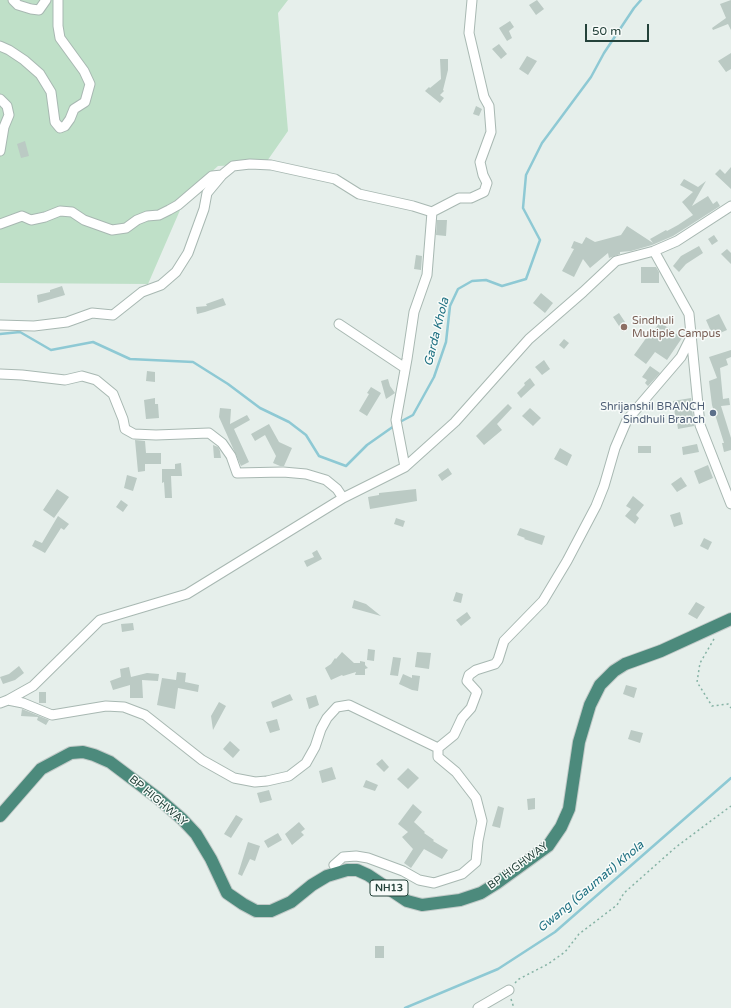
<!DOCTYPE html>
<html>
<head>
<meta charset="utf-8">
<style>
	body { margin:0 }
	#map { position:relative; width:731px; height:1008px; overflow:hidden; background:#e6efeb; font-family:"Varela Round",sans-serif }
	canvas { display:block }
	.scale { position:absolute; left:585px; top:24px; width:64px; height:18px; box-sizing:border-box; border:2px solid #24423a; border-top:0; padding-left:5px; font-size:12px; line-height:14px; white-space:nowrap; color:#24423a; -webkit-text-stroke:3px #f7fbf9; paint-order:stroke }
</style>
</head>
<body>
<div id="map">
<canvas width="731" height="1008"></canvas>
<div class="scale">50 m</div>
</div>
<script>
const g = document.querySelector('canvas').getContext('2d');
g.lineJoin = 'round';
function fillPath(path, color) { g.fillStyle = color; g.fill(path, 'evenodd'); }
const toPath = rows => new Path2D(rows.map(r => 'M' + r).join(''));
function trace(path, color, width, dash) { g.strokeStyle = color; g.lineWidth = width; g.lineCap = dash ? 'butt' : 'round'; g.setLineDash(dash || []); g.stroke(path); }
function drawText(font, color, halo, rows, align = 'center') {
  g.font = font + ' "Varela Round",sans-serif'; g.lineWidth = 3; g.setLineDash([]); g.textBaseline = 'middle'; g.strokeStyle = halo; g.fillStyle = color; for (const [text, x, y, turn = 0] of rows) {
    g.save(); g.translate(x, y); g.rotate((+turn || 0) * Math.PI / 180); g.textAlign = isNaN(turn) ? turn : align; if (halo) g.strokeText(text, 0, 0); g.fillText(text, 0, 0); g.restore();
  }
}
fillPath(toPath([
	[0,0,288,0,278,13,288,131,265,164,218,166,187,194,148,284,0,283]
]), '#bfe0c8');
trace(toPath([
	[0,334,20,332,51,350,93,342,130,359,193,362,228,384,260,408,289,422,306,435,319,456,346,466,367,445,394,426],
	[398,423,413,415,434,377,446,342,450,306,458,289,472,281,486,280,502,286,526,279,540,240,523,208,526,175,542,143,591,77,604,53,634,8,641,0],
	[405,1008,498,969,555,932,731,778]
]), '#8ec9d4', 2.5);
fillPath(toPath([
	[537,0,544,9,536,15,529,5],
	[731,0,731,30,728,24,713,30,712,28,726,18,720,4],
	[510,21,514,27,509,31,512,38,507,41,499,28],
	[499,44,507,54,501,59,492,49],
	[731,53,731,69,726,72,718,61],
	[527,56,537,61,528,75,519,69],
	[440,59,448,59,448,70,443,90,444,91,440,95,444,98,440,103,425,91,429,87,430,88,441,79],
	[476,106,482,109,479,116,473,114],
	[25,141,29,156,21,158,17,144],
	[731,167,731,189,715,174,720,169,725,174],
	[684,179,698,187,706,181,692,206,708,196,713,204,717,201,720,206,673,236,652,245,631,251,620,252,620,254,609,258,608,253,590,268,583,259,574,277,562,271,574,249,571,248,574,241,582,244,586,237,595,242,621,235,627,226,653,243,650,239,666,230,667,231,678,225,693,215,682,202,693,192,680,185],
	[437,220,447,220,446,236,436,235],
	[714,235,718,241,712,245,708,239],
	[699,246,703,253,686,264,679,272,673,266,681,256],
	[727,249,731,253,731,264,721,254],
	[416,255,422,256,421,270,414,269],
	[641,267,656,267,659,272,659,283,641,283],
	[62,286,65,295,38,303,37,295,50,292,50,290],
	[541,293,553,303,545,313,533,303],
	[223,298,226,305,205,312,197,314,196,307,207,306,206,304],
	[619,313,629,328,623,332,613,317],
	[719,314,727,330,713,336,706,320],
	[660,322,682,338,667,360,655,352,646,364,634,355,649,334,651,335],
	[564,339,569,343,564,349,559,345],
	[731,350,731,357,726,359,728,365,720,368,723,399,729,398,730,405,721,406,731,438,731,450,724,452,722,443,724,443,712,405,709,381,717,378,709,357],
	[544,360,550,369,542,375,535,367],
	[650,366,660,373,648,386,645,383,647,380,642,377],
	[147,371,155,372,155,382,146,381],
	[530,378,535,385,521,398,517,393,525,385,524,383],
	[388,379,390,386,395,393,386,399,381,381],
	[371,387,381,393,367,416,359,411,369,394,367,393],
	[155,398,155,404,158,404,159,418,146,419,144,400],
	[691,398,694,426,678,429,677,423,679,422,674,423,673,415,675,415,673,401],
	[508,404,512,408,497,424,502,430,484,445,476,436],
	[220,408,231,409,230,424,247,415,250,420,234,429,249,462,241,466,219,417],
	[530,408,541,418,533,426,522,416],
	[269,424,279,442,292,448,284,466,280,466,273,463,276,456,265,435,255,441,251,434],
	[135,440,145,441,146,453,161,453,161,464,145,464,145,471,138,472],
	[697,444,699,452,683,455,682,447],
	[213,445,218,447,220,451,221,458,214,458],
	[638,446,651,446,651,453,638,453],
	[560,448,572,455,567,466,554,459],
	[181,463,182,476,171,476,172,498,165,498,164,482,162,483,162,469,175,469,175,464],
	[708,465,713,478,699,484,694,471],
	[448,468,452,474,442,481,438,475],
	[127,475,137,478,133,491,124,488],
	[681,477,687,486,677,492,671,484],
	[57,489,69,497,54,518,43,510],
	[416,489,417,501,370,509,368,497,379,495,379,493],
	[633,496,644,505,636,515,639,518,635,524,625,516,631,509,626,506],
	[121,500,128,505,123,512,116,507],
	[680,512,683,524,674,527,670,515],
	[58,516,69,524,64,530,61,528,45,553,32,546,35,540,42,543],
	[396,518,405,521,403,527,394,524],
	[520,528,545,536,542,545,524,539,525,538,517,535],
	[704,538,712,542,708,550,700,546],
	[317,550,322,559,307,567,304,561,314,557,312,553],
	[456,592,463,594,461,603,453,601],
	[354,600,366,604,381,616,352,608],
	[696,602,705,607,697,619,688,614],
	[467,612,471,618,461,626,456,620],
	[133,623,134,630,122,632,121,624],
	[368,649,375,650,374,661,367,660],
	[342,652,354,663,360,663,360,661,365,662,365,665,368,668,365,669,365,675,355,675,356,672,343,676,342,675,331,680,325,668,331,664,335,658,336,659],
	[417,652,431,653,429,669,415,667],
	[393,657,401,658,398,676,390,675],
	[19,666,24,673,15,680,3,684,0,677,9,674],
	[129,667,131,677,147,673,159,674,158,681,142,680,143,698,130,698,130,685,113,690,110,681,121,677,120,669],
	[177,672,186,673,185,682,199,685,198,692,178,688,175,709,157,705,162,678,176,680],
	[403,674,412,678,412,675,420,676,418,691,412,690,399,684],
	[626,685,637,688,634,698,623,694],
	[39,692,46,692,46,703,39,703],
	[290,694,293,700,273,708,271,702],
	[316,695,319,705,309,709,306,698],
	[219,702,226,706,213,730,211,716],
	[22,709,49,720,46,725,37,720,38,717,21,716],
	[277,719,280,730,270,733,266,722],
	[631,730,643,733,640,743,628,739],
	[230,741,240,750,233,758,223,749],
	[382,759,389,767,384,772,376,764],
	[332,767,336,779,322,783,319,771],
	[408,768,419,778,408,789,397,779],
	[366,780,378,785,375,791,363,787],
	[269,790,272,800,260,803,257,793],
	[535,798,535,809,528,810,527,799],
	[413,804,422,812,414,822,425,832,424,833,434,840,433,841,448,850,442,859,424,849,411,868,404,863,413,849,402,837,408,832,398,824],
	[498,806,504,808,500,828,492,826],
	[236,815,243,819,231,838,224,834],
	[299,822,305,829,301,832,304,835,292,845,285,834],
	[278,833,282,840,268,848,264,841],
	[248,842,260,846,255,861,250,859,242,876,238,874],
	[375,946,384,946,384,958,375,958]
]), '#bbcac4');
const minor = toPath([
	[13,0,18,5,31,9,39,10,46,0],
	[472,0,469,33,484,97,489,106,491,132,480,162,483,175,487,183,484,192,471,198,459,198,432,212,427,275,414,312,407,359,396,420,405,467,455,422,529,339,583,292,616,261,654,251,689,314,700,425,731,504],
	[0,46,9,50,24,60,40,74,51,92,55,122,60,128,65,126,70,119,74,109,85,102,90,84,84,71,60,38,58,26,58,0],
	[0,99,7,106,9,115,4,127,0,151],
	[0,224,22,216,31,220,45,217,60,211,72,212,84,220,112,230,126,228,137,220,147,216,159,215,169,210,178,205,212,176,222,175],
	[654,251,677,241,731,206],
	[339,324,405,368],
	[0,325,34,326,67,322,92,313,113,315,142,292,161,285,176,272,188,253,204,209,207,193,222,175,233,166,250,164,271,165,335,179,359,194,413,206,432,212],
	[0,374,22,375,65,380,82,376,96,380,113,394,123,419,125,429,134,434,156,435,209,433,222,443,231,456,237,473,283,472,306,474,326,480,337,489,343,498],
	[8,700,23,703,52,715,106,706,124,707,145,715,202,760,234,778,255,782,267,781,289,776,306,763,315,747,321,729,327,718,337,707,349,705,438,748,438,757,456,772,476,798,482,821,478,841,476,862,462,874,434,883,419,880,403,871,368,858,356,856,343,857,334,865,338,872],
	[0,703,8,700,33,686,100,620,187,594,343,498,405,467],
	[438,748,454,735,462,718,471,708,477,692,467,681,469,675,476,670,495,664,498,660,504,641,543,601,567,561,596,506,604,486,615,448,627,420,681,357,692,335],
	[478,1008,509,990]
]);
const trunk = toPath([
	[0,816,41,769,71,753,83,752,94,755,110,762,159,799,182,819,196,834,211,859,227,893,243,904,256,911,271,911,291,902,312,885,327,876,347,870,357,870,368,875,407,901,422,905,460,900,481,893,497,883,548,846,561,827,569,809,579,742,590,705,600,685,614,671,625,664,661,651,731,619]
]);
trace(minor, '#a8b8b2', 11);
trace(trunk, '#c2cac8', 14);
trace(toPath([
	[714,639,700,663,697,682,712,706,728,704,731,708],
	[515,983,519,979,548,964,565,952,579,934,617,905,624,893,676,847,731,806],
	[511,999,514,1008]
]), '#86b3a5', 1.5, [2, 3]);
trace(minor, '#fff', 9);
trace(trunk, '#4c8a7c', 12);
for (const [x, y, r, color] of [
	[624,327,4,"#8d6e63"],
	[713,413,4,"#5c6f8a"]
]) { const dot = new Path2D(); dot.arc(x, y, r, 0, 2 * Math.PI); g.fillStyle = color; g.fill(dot); trace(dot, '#f7fbf9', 1.5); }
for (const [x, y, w] of [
	[389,888,38]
]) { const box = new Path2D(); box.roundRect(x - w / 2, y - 8, w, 16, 3); g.fillStyle = '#f7fbf9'; g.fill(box); trace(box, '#24423a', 1); }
drawText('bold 10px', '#24423a', null, [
	["NH13",389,888]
]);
drawText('11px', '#785e54', '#f7fbf9', [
	["Sindhuli",632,321],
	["Multiple Campus",632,334]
], 'left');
drawText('11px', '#4e5e75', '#f7fbf9', [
	["Shrijanshil BRANCH",705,407],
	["Sindhuli Branch",705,420]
], 'right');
drawText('11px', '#24423a', '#f7fbf9', [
	["BP HIGHWAY",158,801,40],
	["BP HIGHWAY",518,866,-36]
]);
drawText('italic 12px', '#1c6f80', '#f7fbf9', [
	["Garda Khola",437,332,-76],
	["Gwang (Gaumati) Khola",591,887,-40]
]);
</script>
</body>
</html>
